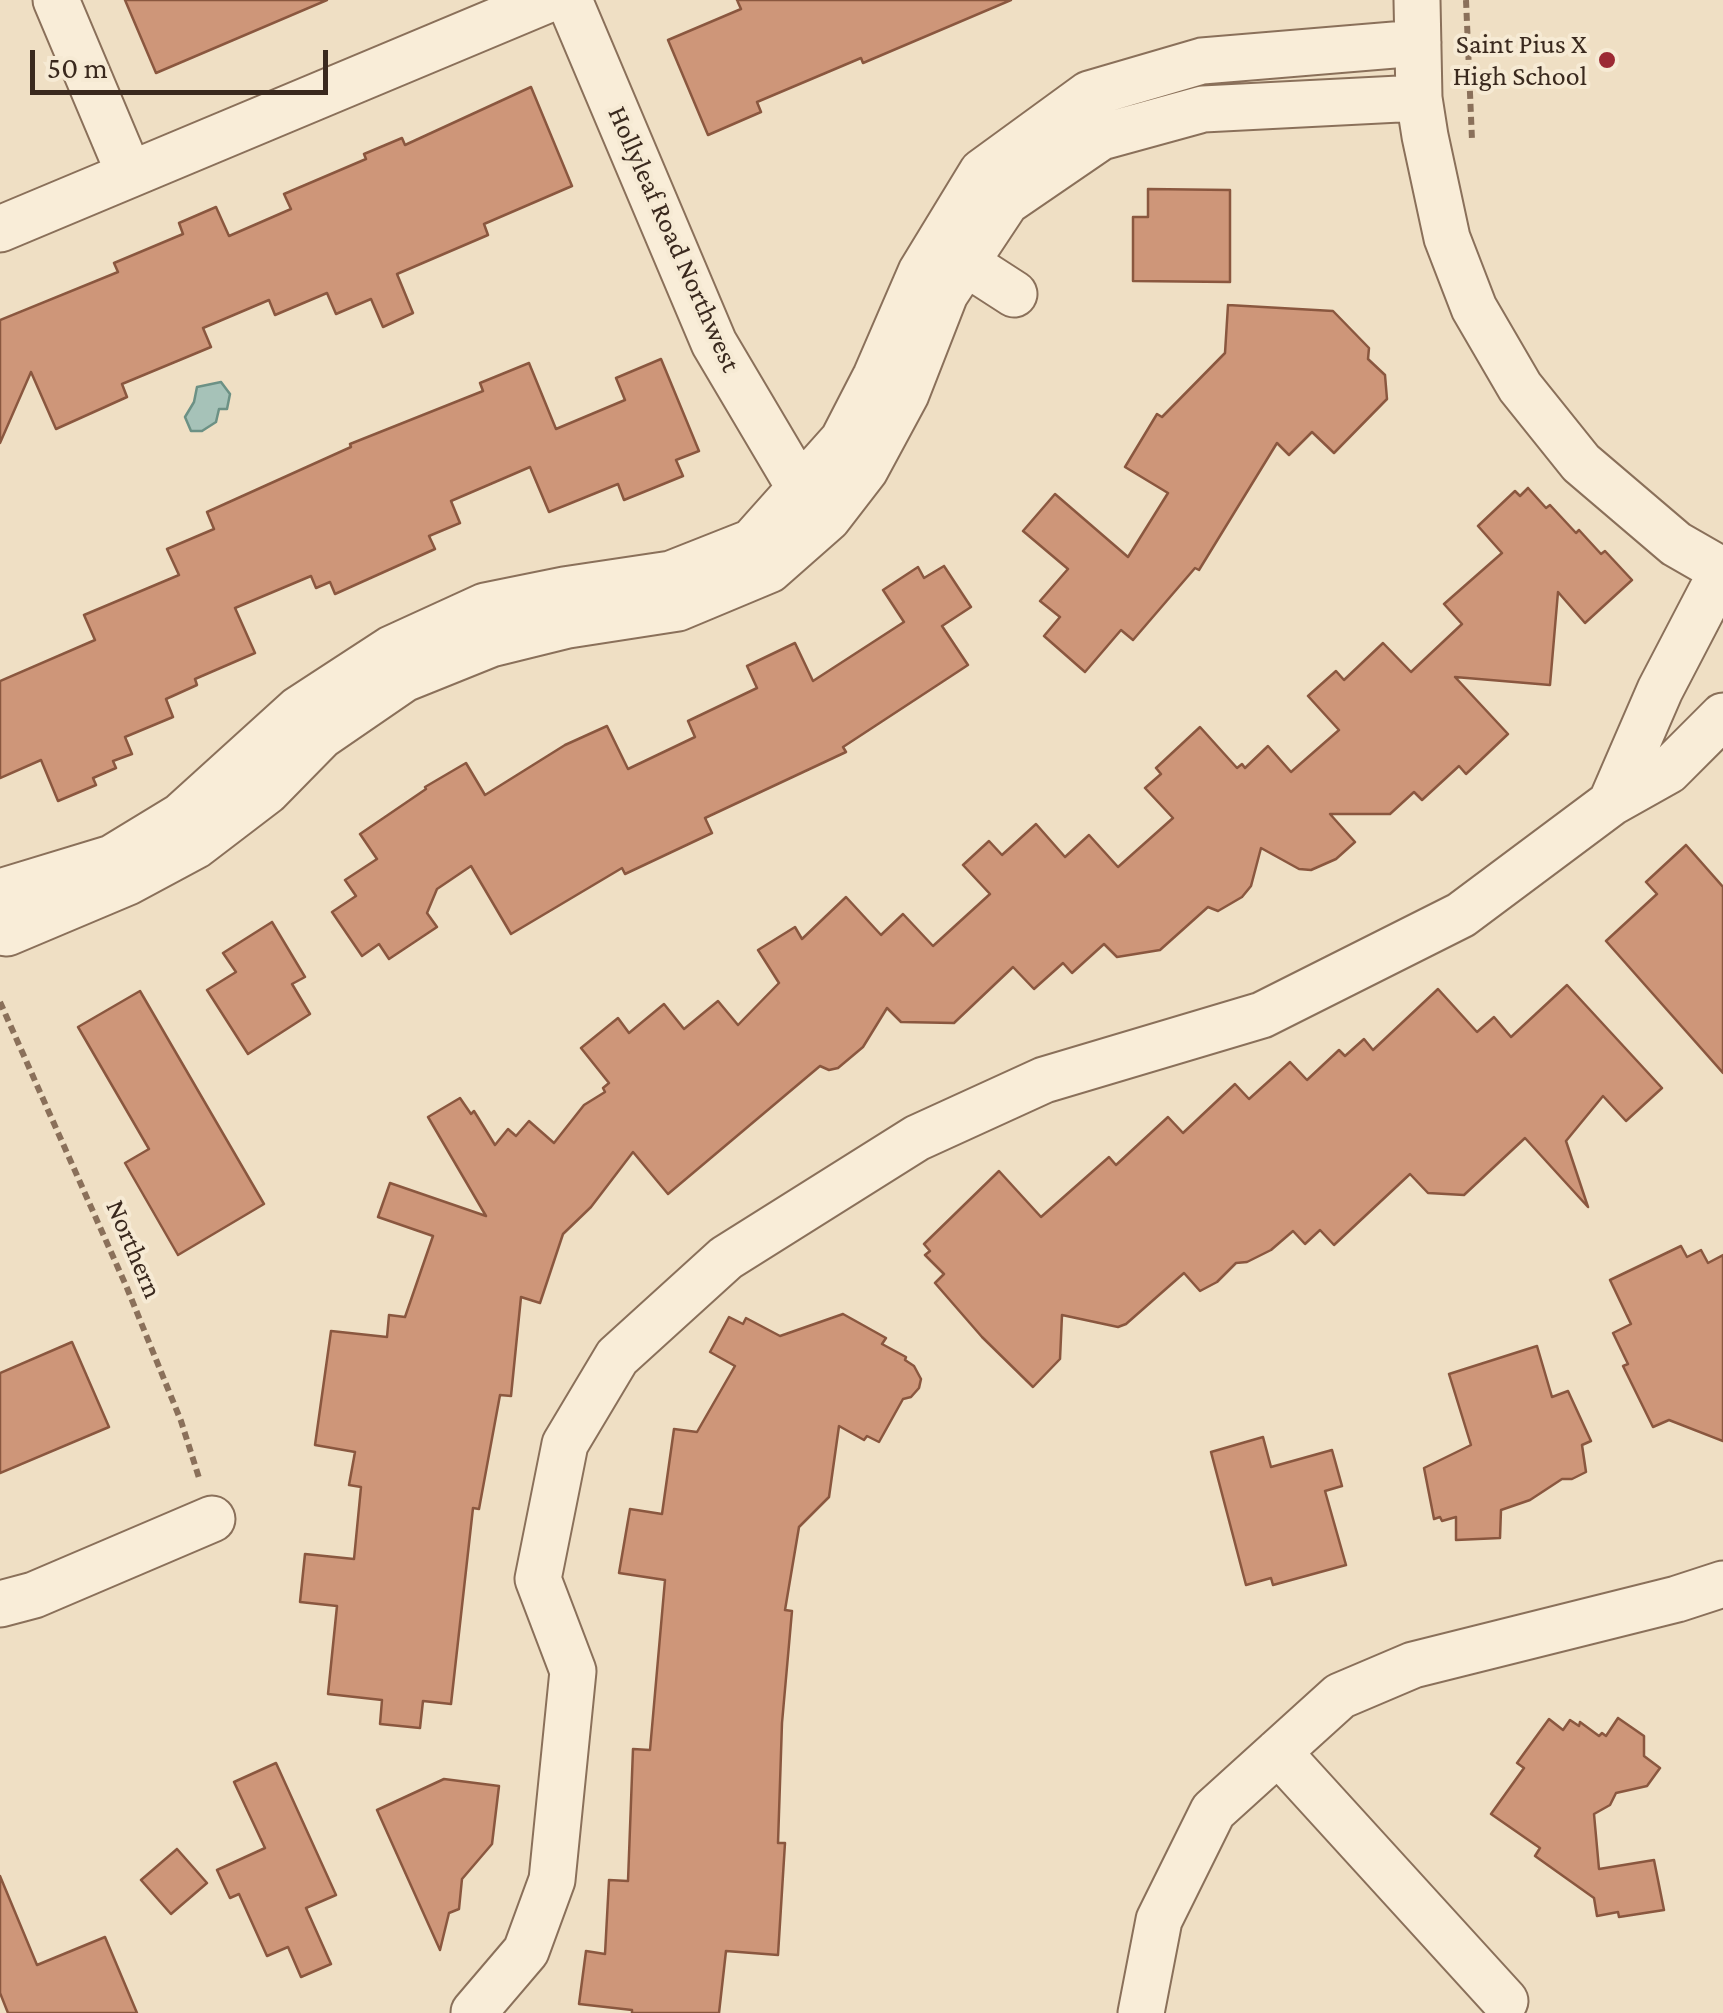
<!DOCTYPE html>
<html>
<head>
<meta charset="utf-8">
<style>
	body { margin:0 }
	#map { position:relative; width:1723px; height:2013px; overflow:hidden; background:#efdfc4; font-family:"Crimson Pro",serif }
	canvas { display:block }
	.scale { position:absolute; left:30px; top:50px; width:298px; height:45px; box-sizing:border-box; border:5px solid #3a291e; border-top:0; padding-left:12px; font-size:30px; line-height:35px; white-space:nowrap; color:#3a291e; -webkit-text-stroke:8px #f6ead4; paint-order:stroke }
</style>
</head>
<body>
<div id="map">
<canvas width="1723" height="2013"></canvas>
<div class="scale">50 m</div>
</div>
<script>
const g = document.querySelector('canvas').getContext('2d');
g.lineJoin = 'round';
function fillPath(path, color) { g.fillStyle = color; g.fill(path, 'evenodd'); }
const toPath = rows => new Path2D(rows.map(r => 'M' + r).join(''));
function trace(path, color, width, dash) { g.strokeStyle = color; g.lineWidth = width; g.lineCap = dash ? 'butt' : 'round'; g.setLineDash(dash || []); g.stroke(path); }
function drawText(font, color, halo, rows, align = 'center') {
  g.font = font + ' "Crimson Pro",serif'; g.lineWidth = 8; g.setLineDash([]); g.textBaseline = 'middle'; g.strokeStyle = halo; g.fillStyle = color; for (const [text, x, y, turn = 0] of rows) {
    g.save(); g.translate(x, y); g.rotate((+turn || 0) * Math.PI / 180); g.textAlign = isNaN(turn) ? turn : align; if (halo) g.strokeText(text, 0, 0); g.fillText(text, 0, 0); g.restore();
  }
}
const water = toPath([
	[221,382,230,394,227,409,219,409,216,422,202,431,191,431,185,417,194,402,197,387,221,382]
]);
fillPath(water, '#a6c2b8');
trace(water, '#6c9185', 2.5);
const building = toPath([
	[125,0,327,0,156,73,125,0],
	[737,0,1011,0,863,63,861,58,757,102,761,112,708,135,668,40,741,9,737,0],
	[531,87,572,186,484,224,488,235,397,274,413,313,383,327,371,299,336,314,327,293,275,315,269,300,203,328,211,347,122,384,127,397,56,429,31,372,0,443,0,320,118,272,114,263,183,234,179,223,216,207,229,236,291,209,284,194,366,159,364,154,402,138,405,145,531,87],
	[1148,189,1230,190,1230,282,1133,281,1133,217,1148,217,1148,189],
	[1228,305,1333,311,1369,348,1368,359,1385,375,1387,399,1334,453,1312,432,1289,455,1277,443,1199,570,1195,568,1133,640,1121,630,1085,672,1044,636,1060,617,1040,601,1068,569,1023,531,1055,494,1128,557,1168,493,1125,467,1157,414,1162,417,1225,353,1228,305],
	[661,359,699,451,676,460,683,476,624,500,618,484,549,512,530,467,451,501,460,523,429,536,435,549,335,594,330,582,316,588,311,576,235,608,255,653,195,679,197,685,166,699,173,717,125,737,132,754,113,761,116,768,93,778,96,785,58,801,41,760,0,778,0,681,95,640,84,615,179,575,167,549,214,529,207,512,351,447,350,444,483,391,480,383,529,363,556,429,625,400,616,378,661,359],
	[1528,488,1546,508,1550,505,1576,533,1579,530,1601,554,1605,551,1632,580,1585,623,1558,592,1550,685,1455,677,1508,734,1466,774,1459,766,1422,800,1414,792,1390,814,1330,814,1355,842,1336,859,1311,870,1299,869,1261,848,1251,886,1242,897,1218,911,1208,907,1160,950,1117,957,1104,944,1072,973,1063,963,1034,989,1013,967,954,1023,901,1022,887,1008,863,1047,838,1068,829,1070,820,1066,668,1194,633,1152,591,1207,563,1234,540,1303,521,1297,511,1396,500,1395,479,1509,473,1508,451,1704,423,1701,420,1728,380,1724,382,1700,328,1694,337,1606,300,1602,305,1554,354,1559,361,1487,349,1485,355,1452,315,1445,331,1331,387,1337,389,1315,405,1317,433,1236,378,1217,390,1183,486,1216,428,1117,460,1098,471,1114,474,1111,495,1145,508,1129,516,1136,529,1121,554,1143,584,1105,605,1092,603,1088,609,1083,581,1048,618,1018,629,1033,664,1004,684,1029,718,1001,738,1025,779,983,758,950,795,927,802,939,846,897,881,935,903,914,933,946,990,894,963,865,989,841,1002,855,1036,824,1065,857,1089,835,1118,867,1173,818,1145,788,1161,774,1156,768,1200,727,1237,768,1242,764,1245,768,1268,746,1291,772,1339,730,1308,696,1336,671,1344,680,1383,643,1411,672,1462,624,1444,604,1502,553,1478,526,1515,491,1520,496,1528,488],
	[944,566,971,607,942,626,968,665,843,747,846,752,705,818,712,833,625,874,622,868,511,934,471,866,437,889,427,913,437,927,389,959,379,944,362,956,332,912,356,896,345,880,377,859,360,834,426,789,425,787,466,763,485,795,565,745,607,726,628,769,695,737,688,721,757,688,747,666,795,643,813,681,904,622,883,590,918,567,924,578,944,566],
	[1686,845,1723,887,1723,1073,1606,941,1657,894,1646,882,1686,845],
	[272,922,305,977,292,984,310,1014,248,1054,207,990,236,972,223,953,272,922],
	[1567,985,1662,1088,1626,1121,1603,1096,1566,1141,1588,1207,1525,1138,1464,1195,1428,1193,1410,1174,1334,1245,1320,1230,1305,1244,1293,1231,1271,1250,1247,1262,1236,1263,1217,1282,1200,1291,1184,1273,1126,1324,1118,1327,1062,1315,1060,1359,1033,1387,982,1337,935,1283,944,1274,925,1255,930,1251,924,1244,999,1171,1041,1217,1109,1157,1116,1165,1168,1117,1183,1133,1235,1084,1249,1099,1290,1062,1307,1080,1339,1050,1345,1056,1364,1039,1373,1050,1438,989,1477,1032,1494,1017,1511,1037,1567,985],
	[140,991,264,1204,178,1255,125,1163,149,1149,78,1027,140,991],
	[1681,1246,1687,1257,1701,1250,1708,1263,1723,1255,1723,1441,1669,1420,1653,1427,1623,1366,1628,1364,1613,1333,1631,1324,1610,1280,1681,1246],
	[843,1314,886,1338,882,1344,906,1357,905,1360,914,1366,921,1379,919,1388,911,1397,903,1399,879,1442,867,1436,864,1440,839,1426,829,1497,799,1527,785,1610,792,1611,782,1723,778,1843,785,1843,778,1955,726,1951,719,2013,632,2013,632,2010,579,2004,586,1951,605,1954,609,1880,628,1881,633,1749,650,1750,665,1580,619,1573,630,1509,662,1514,674,1429,697,1432,735,1366,710,1352,729,1317,743,1324,746,1318,780,1336,843,1314],
	[72,1342,109,1427,0,1473,0,1373,72,1342],
	[1537,1346,1552,1397,1568,1391,1591,1441,1582,1445,1586,1472,1572,1479,1562,1479,1530,1500,1501,1510,1500,1538,1456,1540,1456,1517,1442,1521,1440,1517,1434,1519,1424,1468,1471,1445,1449,1374,1537,1346],
	[1263,1437,1271,1467,1332,1450,1342,1486,1325,1491,1346,1565,1273,1585,1271,1578,1246,1585,1211,1452,1263,1437],
	[1618,1718,1644,1736,1644,1756,1660,1768,1647,1786,1616,1793,1610,1805,1594,1814,1599,1869,1654,1860,1664,1910,1619,1917,1618,1912,1597,1916,1594,1898,1535,1856,1540,1848,1491,1814,1524,1768,1517,1763,1549,1719,1563,1730,1570,1720,1579,1726,1580,1722,1599,1736,1602,1733,1606,1736,1618,1718],
	[276,1763,336,1895,306,1908,331,1964,301,1977,288,1947,267,1956,239,1894,230,1898,217,1870,265,1848,234,1782,276,1763],
	[444,1779,499,1786,492,1844,462,1879,459,1909,449,1913,440,1950,377,1810,444,1779],
	[177,1849,207,1883,171,1914,141,1880,177,1849],
	[0,1876,37,1965,105,1937,137,2013,8,2013,0,1993,0,1876]
]);
fillPath(building, '#ce9679');
trace(building, '#8a573f', 2.5);
const minor = toPath([
	[56,0,129,173],
	[569,0,714,343,801,490,820,510],
	[1417,0,1419,98,1425,136,1447,238,1474,308,1520,387,1581,463,1676,544,1723,571],
	[0,229,547,0],
	[966,263,1014,294],
	[1611,803,1660,690,1722,571],
	[0,892,112,858,181,816,299,709,391,649,485,606,564,590,671,574,752,542,843,440,876,376,921,272,982,172,1089,94,1202,61,1418,43],
	[0,932,7,933,128,882,195,846,267,791,321,736,404,679,491,644,568,625,678,608,769,570,828,518,865,470,906,394,945,294,1006,202,1101,137,1203,109,1419,98],
	[0,1604,34,1595,212,1519],
	[1278,1752,1505,2001],
	[474,2012,526,1951,552,1880,573,1671,538,1579,565,1444,617,1357,726,1258,917,1138,1044,1080,1262,1015,1461,915,1611,803,1668,771,1723,716],
	[1141,2013,1159,1920,1213,1811,1340,1696,1413,1665,1677,1599,1723,1584]
]);
trace(minor, '#8a705a', 49);
trace(toPath([
	[1466,0,1472,140],
	[0,1002,127,1288,181,1421,200,1481]
]), '#8a705a', 6, [8, 5]);
trace(minor, '#f9edd8', 45);
for (const [x, y, r, color] of [
	[1607,60,10,"#9b2933"]
]) { const dot = new Path2D(); dot.arc(x, y, r, 0, 2 * Math.PI); g.fillStyle = color; g.fill(dot); trace(dot, '#f6ead4', 4); }
drawText('28px', '#3a291e', '#f6ead4', [
	["Saint Pius X",1587,44],
	["High School",1587,76]
], 'right');
drawText('28px', '#3a291e', '#f6ead4', [
	["Hollyleaf Road Northwest",674,239,66],
	["Northern",134,1249,67]
]);
</script>
</body>
</html>
